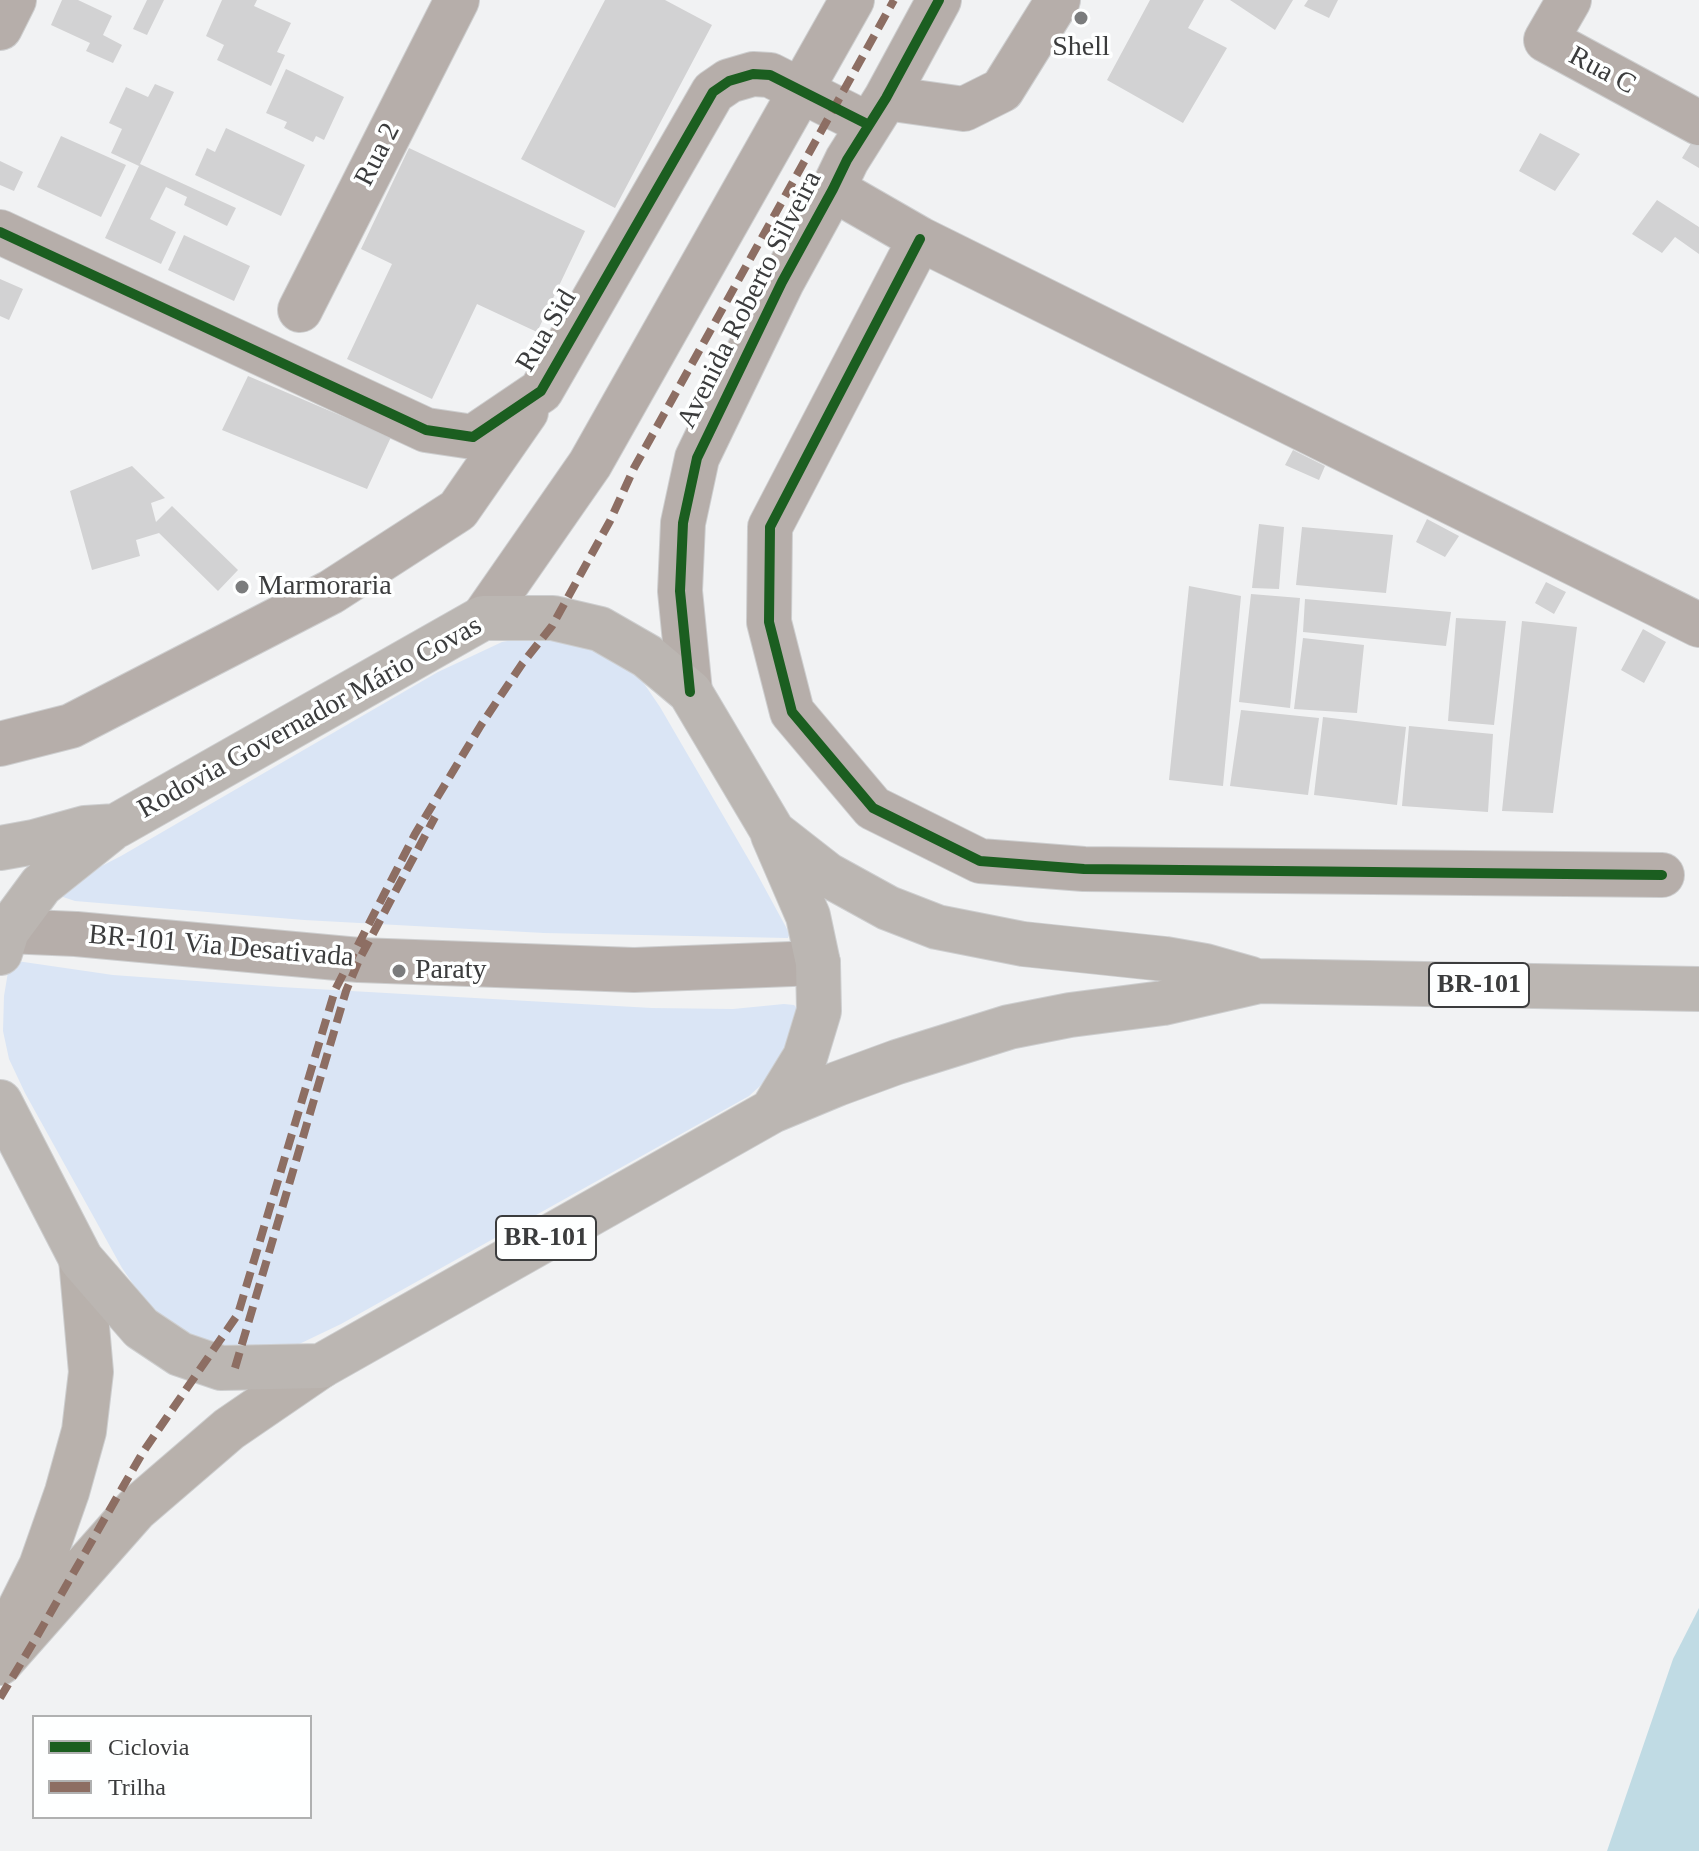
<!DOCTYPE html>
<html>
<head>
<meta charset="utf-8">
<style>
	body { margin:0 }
	#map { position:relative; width:1699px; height:1851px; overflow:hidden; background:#f1f2f3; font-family:Georgia,serif }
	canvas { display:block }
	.legend { position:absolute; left:32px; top:1715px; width:280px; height:104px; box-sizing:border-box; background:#feffff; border:2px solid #b0b1b1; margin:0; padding:10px 14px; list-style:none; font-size:24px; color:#3b3c3d }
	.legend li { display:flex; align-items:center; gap:16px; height:40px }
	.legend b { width:40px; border:2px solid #b0b1b1 }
</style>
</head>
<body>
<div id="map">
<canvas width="1699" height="1851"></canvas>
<ul class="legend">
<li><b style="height:10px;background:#1b5e20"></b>Ciclovia</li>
<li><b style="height:10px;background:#8d6e63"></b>Trilha</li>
</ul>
</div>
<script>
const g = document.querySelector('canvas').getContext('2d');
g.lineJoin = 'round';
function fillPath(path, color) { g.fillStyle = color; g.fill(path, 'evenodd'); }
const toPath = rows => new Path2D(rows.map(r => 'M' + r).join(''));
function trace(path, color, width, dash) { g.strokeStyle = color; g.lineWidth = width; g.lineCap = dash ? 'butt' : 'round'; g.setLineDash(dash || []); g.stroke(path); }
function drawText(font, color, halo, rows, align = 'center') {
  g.font = font + ' Georgia,serif'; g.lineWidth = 7; g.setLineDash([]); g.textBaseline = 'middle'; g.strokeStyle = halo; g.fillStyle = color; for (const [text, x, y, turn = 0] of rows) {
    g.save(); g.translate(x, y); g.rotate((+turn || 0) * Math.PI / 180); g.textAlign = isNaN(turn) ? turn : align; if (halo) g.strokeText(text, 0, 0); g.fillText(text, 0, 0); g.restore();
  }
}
fillPath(toPath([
	[528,637,564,638,608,654,643,682,660,707,756,872,787,929,789,935,788,938,544,933,304,920,75,901,60,896,88,873,121,856,438,672,502,642],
	[10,960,113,975,280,987,652,1008,733,1009,784,1004,794,1005,801,1012,795,1034,770,1077,749,1096,341,1324,295,1346,214,1350,153,1313,122,1268,25,1093,9,1059,3,1031,4,996]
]), '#dae5f5');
fillPath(toPath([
	[1699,1608,1699,1851,1607,1851,1673,1659]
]), '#c0dbe4');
fillPath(toPath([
	[62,0,78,0,112,16,103,35,122,45,113,63,86,51,90,43,51,25],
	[147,0,164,0,147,35,133,29],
	[222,0,257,0,254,6,291,23,277,52,285,55,271,86,217,60,224,45,206,36],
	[605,0,665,0,712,25,615,208,521,159],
	[1150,0,1204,0,1188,28,1227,48,1183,123,1107,80],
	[1230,0,1293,0,1275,30],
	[1308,0,1338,0,1329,18,1304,6],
	[286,69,344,97,324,140,316,136,313,142,284,128,287,122,266,113],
	[155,84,174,92,140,164,236,208,227,226,184,205,187,197,166,187,150,219,176,232,161,264,105,238,139,166,111,153,122,129,109,123,126,87,148,97],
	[226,128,305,165,281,216,195,175,207,148,215,152],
	[1699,130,1699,168,1682,158],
	[1540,133,1580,154,1555,191,1519,171],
	[61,136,126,165,101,217,37,187],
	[409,148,585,231,537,332,477,304,432,399,347,359,392,264,361,249],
	[0,161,23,172,14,191,0,185],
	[1657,200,1699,227,1699,254,1675,237,1662,253,1632,234],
	[184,235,250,266,234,301,168,270],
	[0,279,23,289,9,320,0,316],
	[248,376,391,437,367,489,222,430],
	[1293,450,1325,466,1319,480,1285,465],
	[132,466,165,498,151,503,156,522,172,506,238,570,218,591,159,533,136,540,140,556,92,570,70,491],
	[1427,519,1459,536,1445,557,1416,542],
	[1259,524,1284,527,1279,589,1252,588],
	[1302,527,1393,535,1386,593,1296,585],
	[1546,582,1566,592,1554,614,1535,603],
	[1189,586,1241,596,1223,786,1169,780],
	[1251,594,1300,598,1290,708,1239,702],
	[1305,599,1451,612,1446,646,1303,632],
	[1456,618,1506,621,1494,725,1448,721],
	[1522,621,1577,627,1553,813,1502,811],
	[1643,629,1666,642,1644,683,1621,670],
	[1303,638,1364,645,1357,713,1294,709],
	[1241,710,1319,718,1308,795,1230,786],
	[1323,717,1406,727,1397,805,1314,795],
	[1409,726,1493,734,1488,812,1402,806]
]), '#d2d2d3');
const minor = toPath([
	[1569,0,1546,40,1699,123],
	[0,28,14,0],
	[886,98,964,109,1002,90,1058,0],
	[833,189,920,239,1699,625],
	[0,232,426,430,473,437,541,391,713,92,729,81,753,74,770,75,869,125],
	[920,239,770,527,769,622,792,712,873,808,980,861,1084,869,1662,875],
	[300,310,457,0],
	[483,618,590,464,852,0],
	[690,692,680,591,683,523,697,458,782,282,833,189,847,160,886,98,939,0],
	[0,744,71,726,331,592,458,510,526,412],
	[7,931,76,934,359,960,634,970,818,963]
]);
const major = toPath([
	[13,1622,41,1566,67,1492,84,1431,91,1372,81,1259],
	[0,1663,136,1509,229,1429,321,1366]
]);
const highway = toPath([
	[0,848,34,842,85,828,116,826,483,618,553,618,600,629,647,656,690,692,773,832,828,875,888,908,937,927,1023,944,1165,959,1205,966,1251,979],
	[0,953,7,931,41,885,110,830],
	[0,1102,81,1259,141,1328,180,1354,221,1368,321,1366,772,1111,837,1084,897,1062,1009,1027,1070,1015,1163,1003,1259,981,1699,989],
	[772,1111,805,1057,819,1011,818,963,808,916,773,835]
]);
trace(minor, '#cdcecf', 46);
trace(major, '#cdcecf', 46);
trace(highway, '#cdcecf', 46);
trace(minor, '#b6aeaa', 44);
trace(major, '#b8b1ac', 44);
trace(highway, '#bbb6b2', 44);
trace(toPath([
	[235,1368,346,991,359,960,435,817],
	[0,1698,36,1638,143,1452,238,1314,335,990,415,834,481,725,522,664,552,626,610,521,634,468,894,0]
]), '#8d6e63', 8, [16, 8]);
trace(toPath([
	[0,232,426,430,473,437,541,391,713,92,729,81,753,74,770,75,869,125],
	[920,239,770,527,769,622,792,712,873,808,980,861,1084,869,1662,875],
	[690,692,680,591,683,523,697,458,782,282,833,189,847,160,886,98,939,0]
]), '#1b5e20', 10);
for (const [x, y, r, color] of [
	[1081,18,8,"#7b7c7d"],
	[242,587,8,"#7b7c7d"],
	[399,971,8,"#7b7c7d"]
]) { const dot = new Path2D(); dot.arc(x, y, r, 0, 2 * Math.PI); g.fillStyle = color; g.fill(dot); trace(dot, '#feffff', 3); }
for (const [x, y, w] of [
	[1479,985,100],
	[546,1238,100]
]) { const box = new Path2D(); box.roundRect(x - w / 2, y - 22, w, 44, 6); g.fillStyle = '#feffff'; g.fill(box); trace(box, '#3b3c3d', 2); }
drawText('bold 26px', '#3b3c3d', null, [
	["BR-101",1479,985],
	["BR-101",546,1238]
]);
drawText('28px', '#3b3c3d', '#feffff', [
	["Shell",1081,48,"center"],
	["Marmoraria",258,587],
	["Paraty",415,971]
], 'left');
drawText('28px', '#3b3c3d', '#feffff', [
	["Rua C",1602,71,28],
	["Rua 2",378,155,-63],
	["Avenida Roberto Silveira",750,300,-63],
	["Rua Sid",547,331,-59],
	["Rodovia Governador Mário Covas",310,718,-29],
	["BR-101 Via Desativada",221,947,5]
]);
</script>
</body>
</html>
